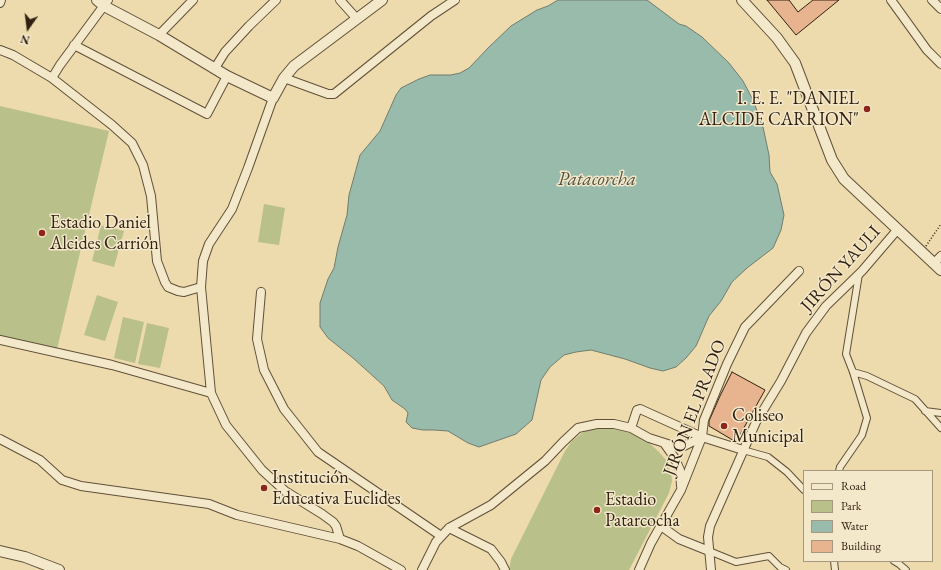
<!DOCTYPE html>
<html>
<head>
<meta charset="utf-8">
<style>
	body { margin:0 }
	#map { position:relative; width:941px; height:570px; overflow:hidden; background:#eddbae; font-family:"EB Garamond",serif }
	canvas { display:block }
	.legend { position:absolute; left:803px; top:470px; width:130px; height:92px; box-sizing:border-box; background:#f3e8ca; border:1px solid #a69880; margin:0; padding:5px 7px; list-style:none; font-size:12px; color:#322112 }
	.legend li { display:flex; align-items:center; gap:8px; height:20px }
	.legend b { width:20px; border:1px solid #a69880 }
	.north { position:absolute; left:8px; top:8px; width:40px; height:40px; -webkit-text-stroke:3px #f3e8ca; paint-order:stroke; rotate:194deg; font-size:11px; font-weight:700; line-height:16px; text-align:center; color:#322112 }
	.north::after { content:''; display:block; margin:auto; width:14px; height:18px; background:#322112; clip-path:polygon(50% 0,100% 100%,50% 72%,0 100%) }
</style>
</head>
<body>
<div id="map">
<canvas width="941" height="570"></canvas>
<ul class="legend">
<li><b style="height:5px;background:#f3e8ca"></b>Road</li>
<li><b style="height:11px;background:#b9c089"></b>Park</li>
<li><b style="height:11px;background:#99bbac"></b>Water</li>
<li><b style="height:11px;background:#e8b490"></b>Building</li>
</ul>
<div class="north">N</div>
</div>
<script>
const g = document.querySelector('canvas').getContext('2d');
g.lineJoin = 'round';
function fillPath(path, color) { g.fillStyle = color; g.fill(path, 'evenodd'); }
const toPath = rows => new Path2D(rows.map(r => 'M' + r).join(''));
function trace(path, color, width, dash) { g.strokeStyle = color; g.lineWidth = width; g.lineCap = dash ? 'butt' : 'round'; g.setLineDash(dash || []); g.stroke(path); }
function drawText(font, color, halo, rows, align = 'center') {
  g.font = font + ' "EB Garamond",serif'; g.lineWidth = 3; g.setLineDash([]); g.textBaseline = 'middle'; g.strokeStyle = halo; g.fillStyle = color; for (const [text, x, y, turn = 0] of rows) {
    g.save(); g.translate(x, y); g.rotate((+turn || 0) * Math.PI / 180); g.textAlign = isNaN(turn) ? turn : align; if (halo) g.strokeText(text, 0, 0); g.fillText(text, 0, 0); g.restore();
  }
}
fillPath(toPath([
	[0,106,109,131,57,349,0,336],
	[264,204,285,208,279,245,258,242],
	[101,225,124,231,114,267,92,261],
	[97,295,118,302,105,341,84,335],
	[123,317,144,322,135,363,114,358],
	[147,323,169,328,160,368,138,364],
	[607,425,621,428,647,441,659,452,666,460,671,473,672,481,669,493,629,570,509,570,511,559,565,451,572,441,582,433,593,428]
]), '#b9c089');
const water = toPath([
	[558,0,647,0,679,24,686,26,702,37,729,63,743,81,753,100,763,127,769,155,770,172,777,184,784,215,781,230,773,248,747,268,732,282,721,301,709,316,696,346,686,358,676,367,663,371,650,368,625,359,591,350,576,352,564,355,550,367,541,380,532,420,516,434,479,447,468,443,448,431,434,430,423,430,412,428,406,422,408,413,405,409,392,400,384,386,353,358,328,338,320,327,320,303,328,279,334,268,338,247,347,215,349,195,360,155,380,131,396,95,401,88,419,79,430,75,451,75,460,73,469,68,489,47,511,26,537,10,548,6,558,0]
]);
fillPath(water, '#99bbac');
trace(water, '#707d6e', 1);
const building = toPath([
	[767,0,789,0,798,12,813,0,839,0,796,35,767,0],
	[732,372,765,390,736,442,709,426,709,421,720,396,732,372]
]);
fillPath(building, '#e8b490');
trace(building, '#322112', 1);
const pedestrian = toPath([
	[853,372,867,376,915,399,941,428],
	[925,411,941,413],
	[743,450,768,457,787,472,804,490],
	[839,471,840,467,862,435,867,418,853,372,846,354,859,274],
	[709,551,736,562,769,556,780,567,786,570],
	[834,561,835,570],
	[894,561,899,564,906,570]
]);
const minor = toPath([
	[340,0,357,19],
	[891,0,927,50,941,64],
	[932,0,941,9],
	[0,3,1,0],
	[159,35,193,0],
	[74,45,207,114,227,76],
	[0,50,13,55,52,78,60,65,108,0],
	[215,68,225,52,249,26,276,0],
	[52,78,112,125,132,143,143,165,151,196,157,261,165,282,168,287,178,291,184,292,201,287],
	[284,78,328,94,334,94,431,16,455,0],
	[273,98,248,168,232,209,209,244,203,261,201,287,211,393,226,425,262,470,285,491,322,514,333,522,336,526,340,539,358,546,401,570],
	[934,263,941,256],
	[261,292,257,339,264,370,284,409,318,452,441,536],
	[0,340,112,365,211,393],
	[631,428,637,410,640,409,702,437],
	[0,439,40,460,62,480,81,486,209,504,237,515,340,539],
	[664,443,674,457,680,470,681,486],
	[661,526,679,539,709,551],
	[449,528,491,549,501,562,505,570],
	[422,570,436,542,449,528,491,505,545,461,563,442,578,428,597,424,614,424,631,428,649,438,674,446,684,446,702,437,743,450],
	[639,570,651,543,681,490,702,437,704,420,727,364,745,327,799,271],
	[711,570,708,537,710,526,756,422,781,381,806,333,826,306,862,271,898,229]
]);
const tertiary = toPath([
	[97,0,104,6,159,35,227,76,273,98,284,78,294,66,382,0],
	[742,0,777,38,795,63,832,160,844,179,941,270],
	[0,551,25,557,59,570]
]);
trace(pedestrian, '#615039', 8);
trace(minor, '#615039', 10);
trace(tertiary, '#615039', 12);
trace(toPath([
	[926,246,941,224]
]), '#322112', 1.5, [1, 2]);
trace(pedestrian, '#f3e8ca', 6);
trace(minor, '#f3e8ca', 8);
trace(tertiary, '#f3e8ca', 10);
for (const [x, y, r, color] of [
	[867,109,4,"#8f2418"],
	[42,233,4,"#8f2418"],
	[724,426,4,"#8f2418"],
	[264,488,4,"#8f2418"],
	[597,510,4,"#8f2418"]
]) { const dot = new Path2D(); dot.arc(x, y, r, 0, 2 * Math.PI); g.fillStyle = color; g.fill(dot); trace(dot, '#f3e8ca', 1.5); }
drawText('18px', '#322112', '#f3e8ca', [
	["I. E. E. \"DANIEL",859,99,"right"],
	["ALCIDE CARRION\"",859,120,"right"],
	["Estadio Daniel",50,223],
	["Alcides Carrión",50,244],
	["Coliseo",732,416],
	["Municipal",732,437],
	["Institución",272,478],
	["Educativa Euclides",272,499],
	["Estadio",605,500],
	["Patarcocha",605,521]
], 'left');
drawText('18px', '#322112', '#f3e8ca', [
	["JIRÓN YAULI",841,269,-48],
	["JIRÓN EL PRADO",695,408,-69]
]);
drawText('italic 19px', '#514f40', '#f3e8ca', [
	["Patacorcha",597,180]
]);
</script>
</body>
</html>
